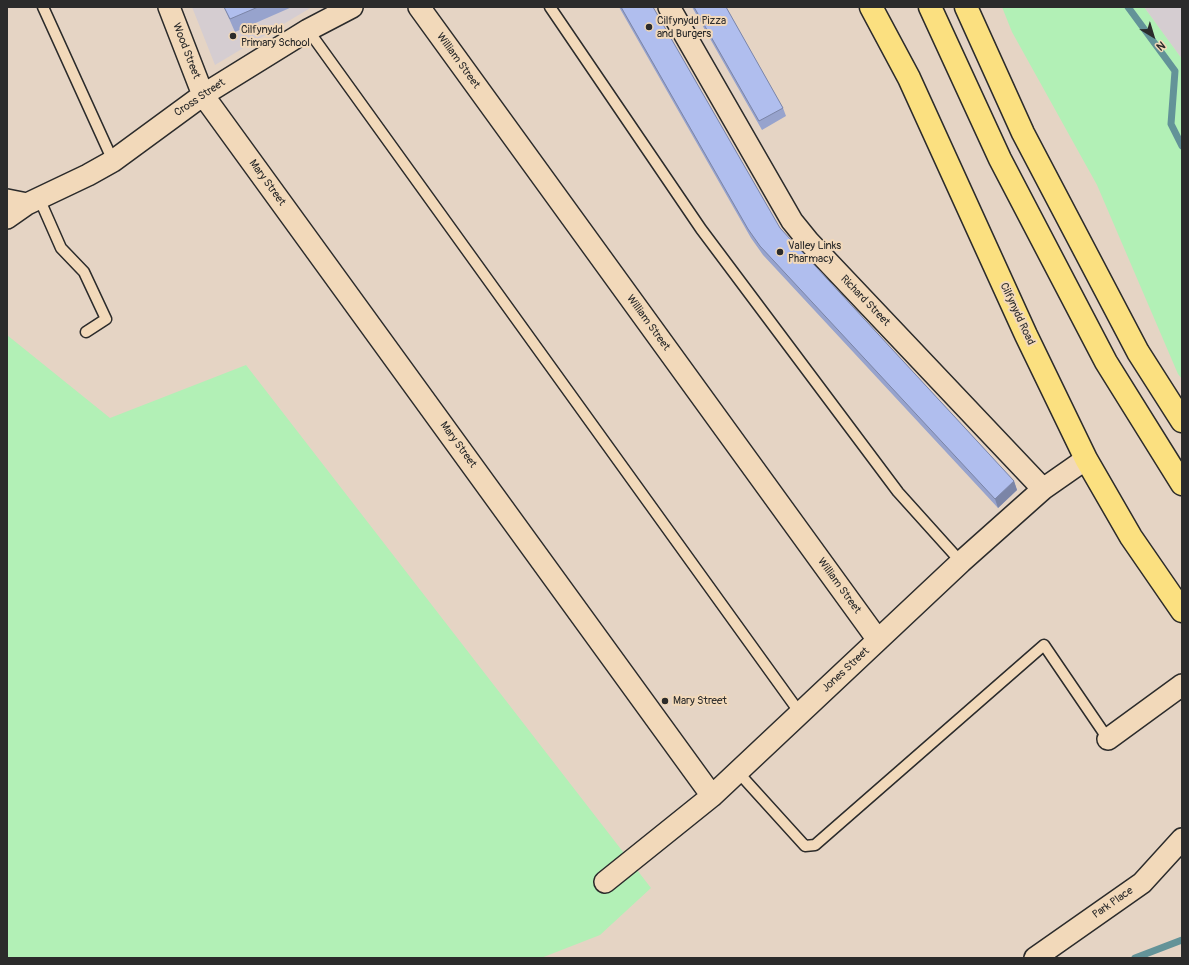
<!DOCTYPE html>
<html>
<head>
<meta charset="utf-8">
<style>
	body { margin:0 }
	#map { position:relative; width:1189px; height:965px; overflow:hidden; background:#e5d4c4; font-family:Pangolin,sans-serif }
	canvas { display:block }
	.frame { position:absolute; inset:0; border:8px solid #2b2b2b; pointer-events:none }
	.north { position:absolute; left:1133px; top:16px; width:40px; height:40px; -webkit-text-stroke:3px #f2d9ba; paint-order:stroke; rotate:142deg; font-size:11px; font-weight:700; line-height:16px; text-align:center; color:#2b2b2b }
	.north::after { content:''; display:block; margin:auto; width:14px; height:18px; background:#2b2b2b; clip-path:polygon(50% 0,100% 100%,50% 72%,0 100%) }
</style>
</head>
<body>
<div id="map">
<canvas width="1189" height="965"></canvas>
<div class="frame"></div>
<div class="north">N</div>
</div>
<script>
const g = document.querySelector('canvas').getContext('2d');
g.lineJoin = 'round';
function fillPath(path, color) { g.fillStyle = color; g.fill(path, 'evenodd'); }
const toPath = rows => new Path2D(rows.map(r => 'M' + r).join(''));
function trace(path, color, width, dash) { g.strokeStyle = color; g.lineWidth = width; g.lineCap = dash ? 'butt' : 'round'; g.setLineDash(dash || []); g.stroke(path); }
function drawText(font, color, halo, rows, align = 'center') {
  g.font = font + ' Pangolin,sans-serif'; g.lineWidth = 4; g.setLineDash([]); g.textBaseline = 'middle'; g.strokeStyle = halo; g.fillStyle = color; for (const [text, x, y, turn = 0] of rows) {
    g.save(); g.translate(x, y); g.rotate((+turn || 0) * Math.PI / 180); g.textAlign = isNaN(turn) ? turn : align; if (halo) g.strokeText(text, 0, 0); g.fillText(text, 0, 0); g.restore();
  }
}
fillPath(toPath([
	[192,7,312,7,215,65],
	[1144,7,1182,7,1182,59]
]), '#d5cdd1');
fillPath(toPath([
	[1002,7,1144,7,1182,59,1182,379,1178,374,1097,185,1012,32],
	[7,335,110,418,246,365,651,888,600,935,541,958,7,958]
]), '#b2f0b6');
trace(toPath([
	[1128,7,1175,71,1171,124,1182,146],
	[1135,958,1182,940]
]), '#639398', 7);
const service = toPath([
	[43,7,113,161],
	[550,7,701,229,898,492,961,562],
	[308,30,800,713],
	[39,198,61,248,84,272,106,319,86,332],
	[737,771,805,846,815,845,1044,645,1108,739]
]);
const minor = toPath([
	[169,7,203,95,712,796],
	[419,7,878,640],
	[669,7,792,221,809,242,1043,489],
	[7,200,27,204,88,175,113,161,203,95,308,30,352,7],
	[7,218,27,204],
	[1108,739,1182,685],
	[605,882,712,796,961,562,1043,489,1086,459],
	[1035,958,1142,883,1182,839]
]);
const primary = toPath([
	[871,7,909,78,1026,335,1086,459,1131,537,1182,611]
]);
const trunk = toPath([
	[930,7,1000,159,1106,362,1182,484],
	[966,7,1023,133,1138,352,1182,421]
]);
trace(service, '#2b2b2b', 13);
trace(minor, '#2b2b2b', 24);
trace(primary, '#2b2b2b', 25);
trace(trunk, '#2b2b2b', 25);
trace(service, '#f2d9ba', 10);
trace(minor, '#f2d9ba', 21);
trace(primary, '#fbe080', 22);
trace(trunk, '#fbe080', 22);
fillPath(toPath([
	[224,7,292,7,235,32],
	[619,7,653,7,780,228,1014,481,1017,490,998,508,763,255,751,238],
	[692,7,726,7,783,108,786,116,762,130]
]), '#97a3cd');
fillPath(toPath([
	[1014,481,1017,490,998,508,995,499]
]), '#7b85a7');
const building = toPath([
	[224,7,258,7,230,19,224,7],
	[621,7,653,7,780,228,1014,481,995,499,760,246,748,229,621,7],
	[694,7,726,7,783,108,759,121,694,7]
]);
fillPath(building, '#b0beee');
trace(building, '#7b85a7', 1);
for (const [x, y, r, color] of [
	[649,27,4,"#2b2b2b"],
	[233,36,4,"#2b2b2b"],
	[780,252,4,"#2b2b2b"],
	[665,701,4,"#2b2b2b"]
]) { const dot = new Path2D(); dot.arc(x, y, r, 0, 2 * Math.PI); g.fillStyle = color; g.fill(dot); trace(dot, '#f2d9ba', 1.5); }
drawText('11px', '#2b2b2b', '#f2d9ba', [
	["Cilfynydd Pizza",657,21],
	["and Burgers",657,34],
	["Cilfynydd",241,30],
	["Primary School",241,43],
	["Valley Links",788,246],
	["Pharmacy",788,259],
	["Mary Street",673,701]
], 'left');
drawText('11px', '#2b2b2b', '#f2d9ba', [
	["Wood Street",186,51,69],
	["William Street",458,61,54],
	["Cross Street",200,98,-34],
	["Mary Street",267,183,54],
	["Richard Street",865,301,46],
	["Cilfynydd Road",1017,314,65],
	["William Street",648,323,54],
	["Mary Street",458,445,54],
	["William Street",839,586,54],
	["Jones Street",846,670,-43],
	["Park Place",1113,903,-35]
]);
</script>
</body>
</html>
